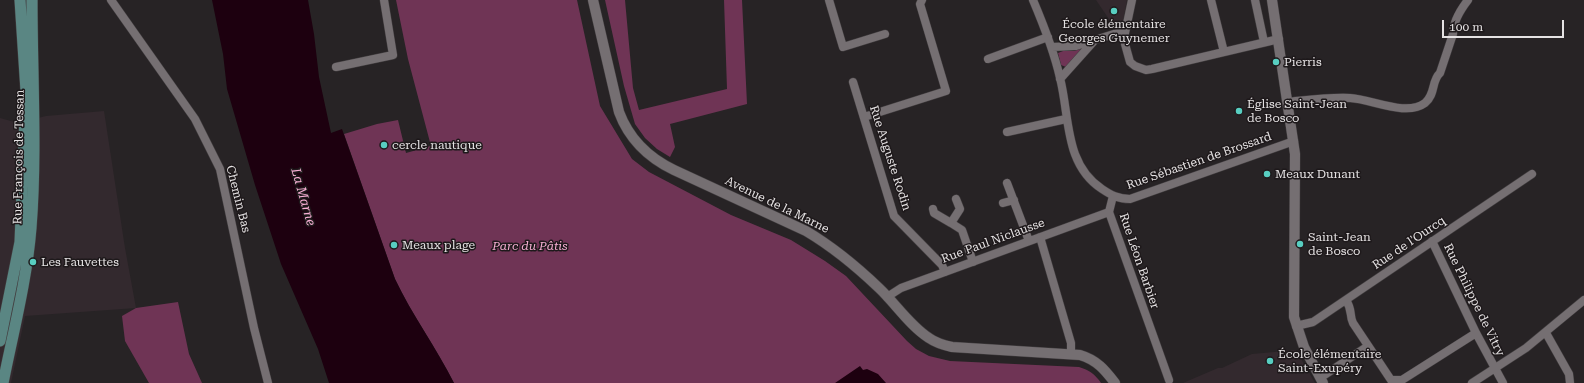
<!DOCTYPE html>
<meta charset="utf-8">
<style>
body{margin:0}
#map{position:relative;width:1584px;height:383px;overflow:hidden;background:#272325;font-family:"Roboto Serif",serif}
canvas{display:block}
.scale{position:absolute;left:1442px;top:20px;width:122px;height:18px;box-sizing:border-box;border:2px solid #e5e2e3;border-top:0;padding-left:5px;font-size:12px;line-height:14px;white-space:nowrap;color:#e5e2e3;-webkit-text-stroke:3px #1e191b;paint-order:stroke}
</style>
<div id="map">
<canvas width="1584" height="383"></canvas>
<div class="scale">100 m</div>
</div>
<script>
const ctx = document.querySelector('canvas').getContext('2d');
ctx.lineJoin = 'round';
function fill(path, color) { ctx.fillStyle = color; ctx.fill(path, 'evenodd'); }
function stroke(path, color, width, dash) { ctx.strokeStyle = color; ctx.lineWidth = width; ctx.lineCap = dash ? 'butt' : 'round'; ctx.setLineDash(dash || []); ctx.stroke(path); }
function write(font, color, halo, rows, align = 'center') {
  ctx.font = font + ' "Roboto Serif",serif'; ctx.lineWidth = 3; ctx.setLineDash([]); ctx.textBaseline = 'middle'; ctx.strokeStyle = halo; ctx.fillStyle = color; for (const [text, x, y, turn = 0] of rows) {
    ctx.save(); ctx.translate(x, y); ctx.rotate((+turn || 0) * Math.PI / 180); ctx.textAlign = isNaN(turn) ? turn : align; if (halo) ctx.strokeText(text, 0, 0); ctx.fillText(text, 0, 0); ctx.restore();
  }
}
fill(new Path2D(`
 M1096 0H1127L1123 22 1115 28Z
 M104 111 125 248 136 308 25 316 11 383H0V118L18 123 46 116Z
 M1296 350 1315 383H1183L1218 368H1222L1252 354Z`), '#33292e');
fill(new Path2D(`
 M396 0H577L600 106 632 159 649 172 731 215 791 240 825 261 846 276 907 341 916 349 929 356 950 361 1079 367C1089 370 1095 374 1101 383H454C436 347 412 315 395 279L344 134 377 124 398 120 406 153 431 146 408 59Z
 M605 0H625L633 88 639 110 727 89 724 0H742L747 104 670 124 675 147 670 157 657 149 645 138 635 124 624 86Z
 M1084 47 1066 67 1061 65 1058 53 1063 51H1074Z
 M178 302 189 354 202 383H149L125 341 122 316 136 308Z`), '#6f3455');
fill(new Path2D(`
 M212 0H308L314 34 319 77 331 133 342 129 395 279C412 315 436 347 454 383H329L318 349 281 264 255 185 227 89 223 54Z
 M860 366 863 370 867 369 878 374 886 383H835Z`), '#1d000f');
const minor = new Path2D(`
 M111 0 195 119 220 169 254 328 268 383
 M829 0 843 47 885 34
 M1033 0C1044 26 1054 51 1060 78 1070 117 1064 164 1102 189 1111 195 1118 199 1130 199L1294 141
 M1132 0 1125 33V44L1130 62 1135 66 1146 70 1152 69 1279 39
 M1211 0 1224 52
 M1255 0 1264 42
 M1052 47 1076 46 1117 33H1125
 M988 59 1048 37
 M336 67 393 55 384 0
 M1060 79 1094 41
 M853 82 894 216 942 265 945 272
 M1288 102C1308 100 1329 97 1350 98 1372 99 1406 117 1425 103 1436 94 1431 81 1440 73L1453 34C1453 22 1461 9 1468 0
 M864 117 946 91 920 4 922 0
 M1007 132 1066 119
 M1007 183 1029 241
 M1113 196 1109 212 1169 380
 M956 199 960 209 951 223 962 230 973 262
 M1003 203 1014 200
 M933 209 934 213 951 223
 M1040 237 1071 343V354
 M1432 241 1476 333 1503 383
 M887 297 901 288 1109 212
 M1346 300C1353 311 1349 315 1353 323L1391 380H1402L1476 333
 M1296 326 1313 322 1532 174
 M1546 333 1569 374 1570 383
 M1320 378 1368 346
 M1472 383 1526 348 1584 300`);
const tertiary = new Path2D(`
 M593 0 619 112C629 139 649 158 674 170L806 231C833 247 856 266 879 288 895 303 910 326 929 338 936 343 943 345 952 347L1080 355C1097 360 1105 370 1115 383
 M1272 0 1295 154 1294 317 1304 347 1323 383`);
const secondary = new Path2D(`
 M0 341 20 242 26 91 20 0
 M3 383C13 333 27 279 31 228 37 152 32 76 32 0`);
stroke(minor, '#433f41', 9);
stroke(tertiary, '#433f41', 11);
stroke(secondary, '#433f41', 12);
stroke(minor, '#756f72', 8);
stroke(tertiary, '#756f72', 10);
stroke(secondary, '#5a8683', 11);
for (const [x, y, r, color] of [
 [1114,11,4,"#58cec1"],
 [1276,62,4,"#58cec1"],
 [1239,111,4,"#58cec1"],
 [384,145,4,"#58cec1"],
 [1267,174,4,"#58cec1"],
 [1300,244,4,"#58cec1"],
 [394,245,4,"#58cec1"],
 [33,262,4,"#58cec1"],
 [1270,361,4,"#58cec1"]
]) { const dot = new Path2D(); dot.arc(x, y, r, 0, 2 * Math.PI); ctx.fillStyle = color; ctx.fill(dot); stroke(dot, '#1e191b', 1.5); }
write('12px', '#e5e2e3', '#1e191b', [
 ["École élémentaire",1114,24,"center"],
 ["Georges Guynemer",1114,38,"center"],
 ["Pierris",1284,62],
 ["Église Saint-Jean",1247,104],
 ["de Bosco",1247,118],
 ["cercle nautique",392,145],
 ["Meaux Dunant",1275,174],
 ["Saint-Jean",1308,237],
 ["de Bosco",1308,251],
 ["Meaux plage",402,245],
 ["Les Fauvettes",41,262],
 ["École élémentaire",1278,354],
 ["Saint-Exupéry",1278,368]
], 'left');
write('12px', '#e5e2e3', '#1e191b', [
 ["Rue François de Tessan",19,157,-89],
 ["Rue Auguste Rodin",890,158,72],
 ["Rue Sébastien de Brossard",1199,161,-19],
 ["Chemin Bas",238,199,76],
 ["Avenue de la Marne",777,205,26],
 ["Rue Paul Niclausse",993,241,-20],
 ["Rue de l'Ourcq",1409,243,-34],
 ["Rue Léon Barbier",1139,261,71],
 ["Rue Philippe de Vitry",1474,300,64]
]);
write('italic 12px', '#f5aed2', '#1e191b', [
 ["Parc du Pâtis",530,246]
]);
write('italic 13px', '#f8b0d5', '#1e191b', [
 ["La Marne",303,197,74]
]);
</script>
